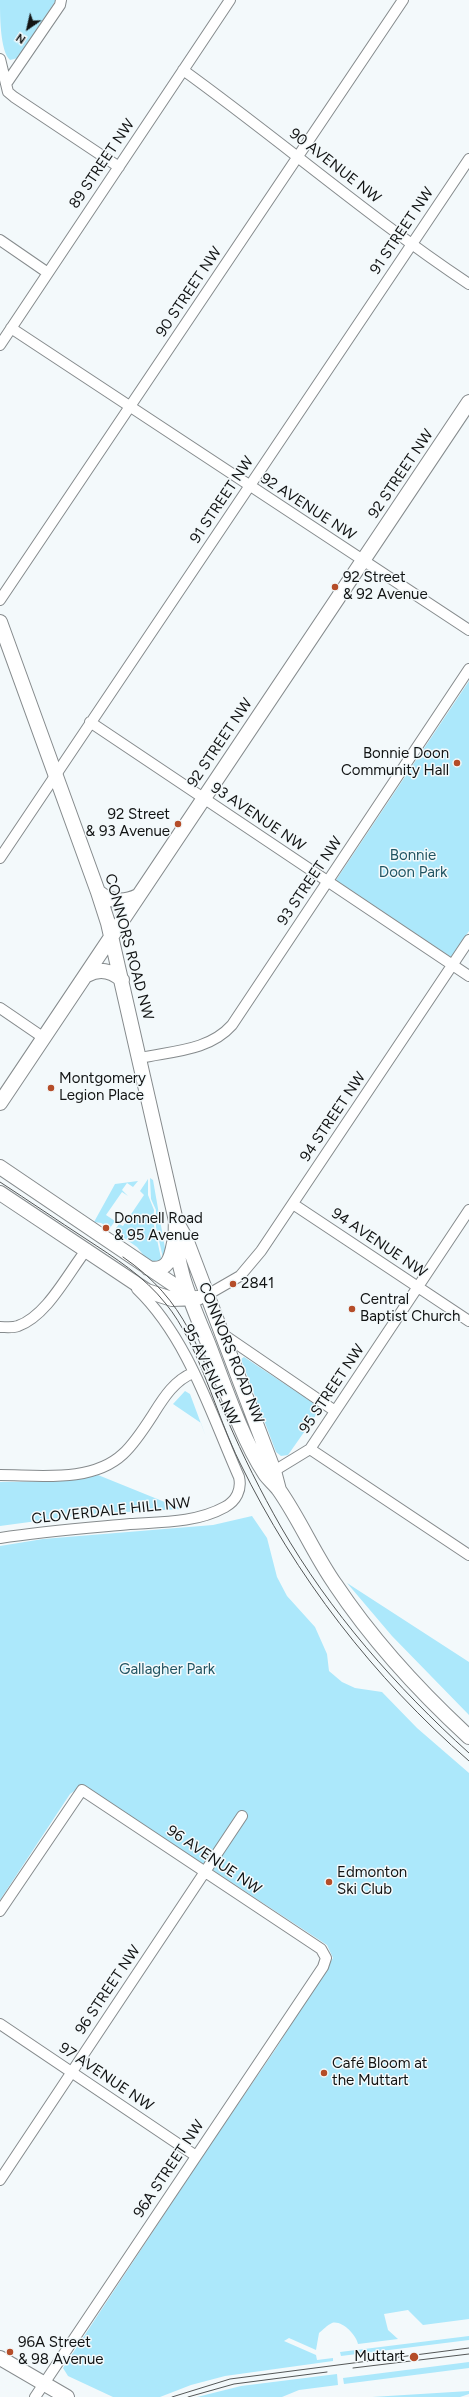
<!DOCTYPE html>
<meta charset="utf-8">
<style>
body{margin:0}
#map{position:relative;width:469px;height:2397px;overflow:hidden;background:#f3f9fb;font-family:Figtree,sans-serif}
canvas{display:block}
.north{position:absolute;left:8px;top:8px;width:40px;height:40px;-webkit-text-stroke:3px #f3f9fb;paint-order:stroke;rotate:214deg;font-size:11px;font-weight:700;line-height:16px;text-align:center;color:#121414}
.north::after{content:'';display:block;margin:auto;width:14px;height:18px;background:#121414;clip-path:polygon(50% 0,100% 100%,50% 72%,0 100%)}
</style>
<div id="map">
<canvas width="469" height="2397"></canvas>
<div class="north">N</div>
</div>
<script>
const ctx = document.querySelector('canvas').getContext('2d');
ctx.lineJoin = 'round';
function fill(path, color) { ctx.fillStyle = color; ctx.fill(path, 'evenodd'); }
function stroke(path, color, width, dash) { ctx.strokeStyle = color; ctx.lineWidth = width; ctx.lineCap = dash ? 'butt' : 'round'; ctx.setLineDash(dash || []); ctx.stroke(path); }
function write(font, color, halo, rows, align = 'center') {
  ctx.font = font + ' Figtree,sans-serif'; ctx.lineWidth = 3; ctx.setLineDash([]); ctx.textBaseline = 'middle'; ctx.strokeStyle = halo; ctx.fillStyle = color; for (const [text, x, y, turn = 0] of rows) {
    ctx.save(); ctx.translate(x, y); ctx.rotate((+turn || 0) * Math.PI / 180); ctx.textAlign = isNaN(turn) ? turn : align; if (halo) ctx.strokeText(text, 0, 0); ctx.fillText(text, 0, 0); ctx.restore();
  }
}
fill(new Path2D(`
 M0 0H56L18 58 10 60C0 51 0 15 0 0Z
 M469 681V931L451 957 336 880Z
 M150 1178 153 1180 166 1254 163 1258 156 1227V1210L151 1199Z
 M148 1179V1195L154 1210 153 1221 161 1258 160 1261 155 1263 145 1257 137 1247 114 1231 119 1224 123 1226 144 1195 140 1191Z
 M138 1181 133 1187 127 1183 122 1190 128 1196 122 1192 106 1215 115 1221 110 1228 101 1223 94 1222 115 1184Z
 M244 1357 321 1408 288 1455 281 1456 276 1452 241 1359Z
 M185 1391 190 1394 206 1437 201 1423 173 1404Z
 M98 1475 182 1509 89 1514 0 1526V1482L66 1481Z
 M252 1516 267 1538 277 1577 287 1596 315 1627 327 1654 329 1671 342 1682 355 1688 382 1692 417 1728 469 1773V2319L423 2325 408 2310 384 2314 388 2330 398 2339 358 2344C356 2335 342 2320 332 2323 327 2325 323 2330 319 2333L316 2350 289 2338 284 2341 316 2355 317 2360 333 2358V2361L225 2376 191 2385 160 2397H113L68 2376 63 2368 206 2151 275 2050 333 1958 327 1945 83 1785 70 1794 0 1900V1546L43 1539 213 1525Z
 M347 1583 469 1662V1715L392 1636Z
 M469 2336V2340L341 2356 340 2352Z
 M469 2362V2368L344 2384 343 2378Z
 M337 2374 338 2385 299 2390 282 2397H197L241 2386Z
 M469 2391V2394L460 2397H372Z`), '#ace8fb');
const street = new Path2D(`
 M0 59 8 92 14 97 119 167
 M183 70C280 140 370 218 469 284
 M6 84 60 5 61 0
 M0 240 48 273
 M11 328 469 630
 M0 345 230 0
 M0 600 403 0
 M90 722 469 976
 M0 858 469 159
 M0 1008 44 1038
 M140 1058C172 1051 209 1051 232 1025L469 669
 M293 1204 469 1321
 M207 1295 240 1276 261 1251 469 940
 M0 1327C6 1327 13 1328 18 1326 47 1316 68 1273 87 1249
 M221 1333 335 1411
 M310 1449 469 1555
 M274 1471 310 1449 469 1210
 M0 1475C39 1475 92 1483 123 1454 135 1443 145 1427 154 1413 164 1397 175 1380 193 1373
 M0 1538C43 1531 86 1528 130 1524 161 1522 196 1523 225 1507 236 1501 242 1490 239 1477 211 1414 188 1338 137 1289
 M0 1911 82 1790 321 1949 326 1958 323 1967 35 2397
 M0 2024 196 2156
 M0 2180 242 1816`);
const secondary = new Path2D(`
 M0 622 98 892 108 923 176 1221 186 1239 274 1471 279 1490
 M98 892C110 902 124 903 138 896
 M87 975C99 968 111 970 122 980
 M0 1103 469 402
 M0 1167 180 1289 190 1299
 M0 1193 147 1291 172 1299 198 1298
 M176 1221C173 1264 192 1304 208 1343 224 1384 241 1437 265 1474 269 1480 275 1484 279 1490 300 1520 314 1554 335 1584 373 1641 419 1691 469 1737
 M148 1268C168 1272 171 1259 174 1243
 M0 2358 67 2397`);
stroke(street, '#868b8d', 12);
stroke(secondary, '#868b8d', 16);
stroke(street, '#fff', 10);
stroke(secondary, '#fff', 14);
stroke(new Path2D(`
 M0 1182C29 1201 57 1220 86 1239 115 1258 144 1276 166 1304 199 1344 216 1415 240 1463 296 1577 373 1677 469 1761
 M123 1257C187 1301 199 1351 227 1419 243 1456 261 1492 281 1527 330 1612 396 1687 469 1753
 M353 2368 469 2354
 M172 2397 230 2379 469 2348
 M188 2397 234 2384 327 2372`), '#545757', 1);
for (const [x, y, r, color] of [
 [335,587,4,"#b54d29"],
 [457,763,4,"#b54d29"],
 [178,824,4,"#b54d29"],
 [51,1088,4,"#b54d29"],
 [106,1228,4,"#b54d29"],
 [233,1284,4,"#b54d29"],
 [352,1309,4,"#b54d29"],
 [329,1882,4,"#b54d29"],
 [324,2073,4,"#b54d29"],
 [10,2352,4,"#b54d29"],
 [414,2357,5,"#b54d29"]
]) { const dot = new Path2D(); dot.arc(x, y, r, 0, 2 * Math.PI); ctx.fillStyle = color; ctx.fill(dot); stroke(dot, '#f3f9fb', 1.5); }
write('15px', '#121414', '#f3f9fb', [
 ["89 STREET NW",102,164,-56],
 ["90 AVENUE NW",335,166,38],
 ["91 STREET NW",402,231,-56],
 ["90 STREET NW",189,292,-56],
 ["92 STREET NW",401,474,-56],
 ["91 STREET NW",222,500,-56],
 ["92 AVENUE NW",308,507,33],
 ["92 STREET NW",220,743,-56],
 ["93 AVENUE NW",258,817,34],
 ["93 STREET NW",310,881,-56],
 ["CONNORS ROAD NW",129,947,75],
 ["94 STREET NW",333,1117,-56],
 ["94 AVENUE NW",379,1243,34],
 ["CONNORS ROAD NW",231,1353,68],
 ["95 AVENUE NW",211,1375,64],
 ["95 STREET NW",332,1389,-56],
 ["CLOVERDALE HILL NW",111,1511,-6],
 ["96 AVENUE NW",214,1860,34],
 ["96 STREET NW",108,1990,-56],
 ["97 AVENUE NW",106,2077,34],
 ["96A STREET NW",169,2169,-56]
]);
write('15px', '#121414', '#f3f9fb', [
 ["92 Street",343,578],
 ["& 92 Avenue",343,595],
 ["Bonnie Doon",449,754,"right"],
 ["Community Hall",449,771,"right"],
 ["92 Street",170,815,"right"],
 ["& 93 Avenue",170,832,"right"],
 ["Montgomery",59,1079],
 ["Legion Place",59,1096],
 ["Donnell Road",114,1219],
 ["& 95 Avenue",114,1236],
 ["2841",241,1284],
 ["Central",360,1300],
 ["Baptist Church",360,1317],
 ["Edmonton",337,1873],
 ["Ski Club",337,1890],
 ["Café Bloom at",332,2064],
 ["the Muttart",332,2081],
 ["96A Street",18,2343],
 ["& 98 Avenue",18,2360],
 ["Muttart",405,2357,"right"]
], 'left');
write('15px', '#225563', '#f3f9fb', [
 ["Bonnie",413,856],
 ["Doon Park",413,873],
 ["Gallagher Park",167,1670]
]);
</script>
